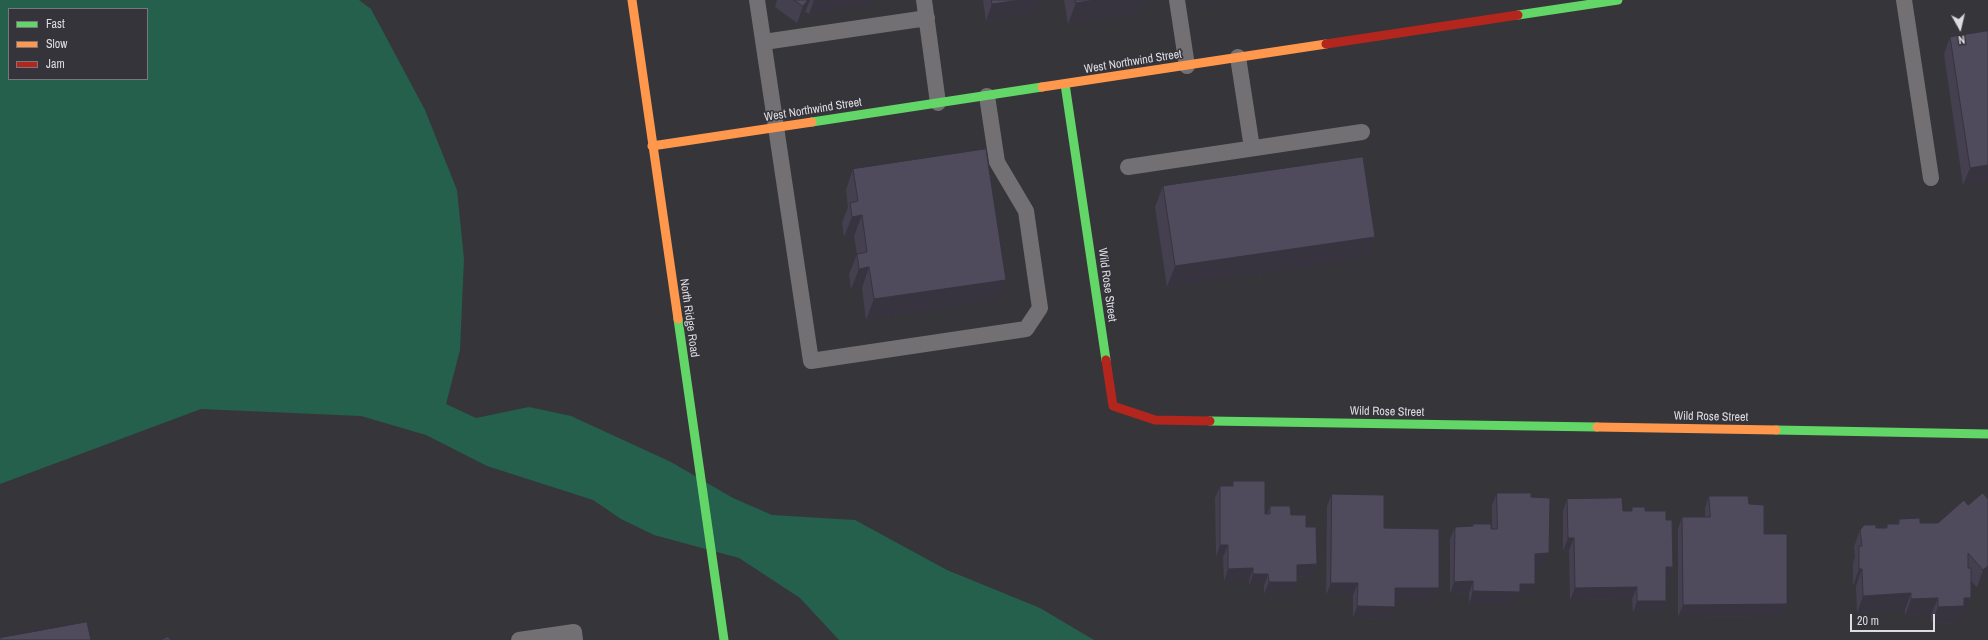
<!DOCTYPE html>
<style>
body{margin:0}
#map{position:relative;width:1988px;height:640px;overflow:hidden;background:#36353a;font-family:"Archivo Narrow",sans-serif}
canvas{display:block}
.legend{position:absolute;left:8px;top:8px;width:140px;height:72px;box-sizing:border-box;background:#35343b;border:1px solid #78777d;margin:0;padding:5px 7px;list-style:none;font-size:12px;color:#dddce1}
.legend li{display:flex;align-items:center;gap:8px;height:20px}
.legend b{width:20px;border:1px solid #78777d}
.north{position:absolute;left:1940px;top:8px;width:40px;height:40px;-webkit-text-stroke:3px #35343b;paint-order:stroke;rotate:172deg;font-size:11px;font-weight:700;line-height:16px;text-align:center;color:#dddce1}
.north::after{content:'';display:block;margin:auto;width:14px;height:18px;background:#dddce1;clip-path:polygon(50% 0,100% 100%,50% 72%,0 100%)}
.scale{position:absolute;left:1850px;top:614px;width:85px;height:18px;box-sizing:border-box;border:2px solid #dddce1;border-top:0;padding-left:5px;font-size:12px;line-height:14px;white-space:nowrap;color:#dddce1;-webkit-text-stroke:3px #35343b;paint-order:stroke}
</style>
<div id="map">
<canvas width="1988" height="640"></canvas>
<ul class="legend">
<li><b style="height:5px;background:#63d668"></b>Fast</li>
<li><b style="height:5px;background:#ff974d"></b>Slow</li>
<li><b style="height:5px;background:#b3261e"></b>Jam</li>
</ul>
<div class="north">N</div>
<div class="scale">20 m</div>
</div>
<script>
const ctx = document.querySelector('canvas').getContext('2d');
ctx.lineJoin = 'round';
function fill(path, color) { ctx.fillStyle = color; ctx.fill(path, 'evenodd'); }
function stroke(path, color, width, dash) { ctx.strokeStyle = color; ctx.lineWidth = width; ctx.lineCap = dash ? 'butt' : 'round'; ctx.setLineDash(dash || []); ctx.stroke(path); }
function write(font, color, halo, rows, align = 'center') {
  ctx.font = font + ' "Archivo Narrow",sans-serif'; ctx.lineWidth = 3; ctx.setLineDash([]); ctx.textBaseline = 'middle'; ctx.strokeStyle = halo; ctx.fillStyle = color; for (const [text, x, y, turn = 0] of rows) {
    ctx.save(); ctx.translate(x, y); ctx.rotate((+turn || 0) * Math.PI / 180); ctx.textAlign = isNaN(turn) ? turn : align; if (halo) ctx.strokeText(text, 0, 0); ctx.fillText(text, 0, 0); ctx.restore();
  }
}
fill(new Path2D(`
 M0 0H359L371 9 425 110 457 190 464 259 460 350 446 404 476 418 529 407 571 416 671 462 733 498 772 515 855 520 947 570 1040 608 1094 640H839L800 598 739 558 654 535 621 519 593 500 487 466 426 435 361 416 201 409 0 484ZM9 9H147V79H9Z`), '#24604c');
stroke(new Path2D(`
 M757 0 811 361 1026 329 1040 308 1026 211 997 162 987 96
 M924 0 938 103
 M1177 0 1187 66
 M1904 0 1931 178
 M764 42 927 18
 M1238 57 1252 148
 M1128 167 1362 132
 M519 640 574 632 575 640`), '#727073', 16);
stroke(new Path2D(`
 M1518 15 1618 0
 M1065 84 1106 360
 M812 122 1042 87
 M678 319 724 640
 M1210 421 1597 427
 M1776 430 1988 434`), '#63d668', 9);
stroke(new Path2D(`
 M632 0 678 319
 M1042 87 1326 44
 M652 146 812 122
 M1597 427 1776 430`), '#ff974d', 9);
stroke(new Path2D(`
 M1326 44 1518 15
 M1106 360 1113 406 1155 420 1210 421`), '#b3261e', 9);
fill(new Path2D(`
 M777 0H870L868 5 809 14 805 12 797 23 775 7Z
 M983 0H1039L1034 14 986 21Z
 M1064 0H1144L1139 13 1068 24Z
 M1988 31V181L1963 185 1944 54 1950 37Z
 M853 169 1006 280 998 300 866 320 862 288 851 289 849 274 857 254 854 236 844 237 842 223 848 207 846 190Z
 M1163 186 1375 237 1367 258 1167 287 1155 207Z
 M1233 481 1265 514H1267L1270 506 1291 515 1306 527 1317 564 1312 576 1297 577V582L1293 594H1264V586H1249V581H1224L1223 557H1216L1215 498 1220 486H1232Z
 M1497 493 1531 497 1545 566H1535L1531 596H1518L1515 604H1469V593L1450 594V539L1455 527 1472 526 1473 524 1492 529V505Z
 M1332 494 1384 528 1434 600H1395V607L1391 619 1353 618V595H1326L1327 506Z
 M1709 496 1749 504 1764 534 1787 604 1782 616 1678 617V529L1682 517H1705V508Z
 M1567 499 1623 511H1631L1632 507 1666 520 1673 567 1668 579H1666L1662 613H1633L1632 599 1570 600 1569 550 1563 551V511Z
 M1964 500 1988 577 1977 587 1971 581V598L1965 615H1961L1958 623 1931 624V615L1905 616V610L1857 613 1856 586H1853V563L1855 557 1854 547 1860 530 1886 528 1887 524H1898L1899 519 1920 523H1938Z`), '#44404f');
fill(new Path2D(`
 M808 0H810L805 12 797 23 803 6Z
 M814 0H870L868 5 809 14Z
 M1021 0H1039L1034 14 986 21 992 4Z
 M1096 0H1144L1139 13 1068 24 1076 3Z
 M1208 0H1229L1206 4Z
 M1988 165V181L1963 185 1970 168Z
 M862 215 854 236 844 237 852 217Z
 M1375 237 1367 258 1167 287 1175 266Z
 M869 267 862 288 851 289 859 269Z
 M1006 280 998 300 866 320 874 299Z
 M1568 538H1574L1569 550 1563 551Z
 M1220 545H1228L1223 557H1216Z
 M1549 553 1545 566H1531L1535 554Z
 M1317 564 1312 576 1293 577 1297 565Z
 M1988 566V577L1977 587 1983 570Z
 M1666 567H1673L1668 579H1661Z
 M1253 568 1249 581H1224L1228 569Z
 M1859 569H1862L1856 586H1853Z
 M1253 574H1268L1264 586H1249Z
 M1473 581 1469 593 1450 594 1454 582Z
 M1269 582H1297L1293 594H1264Z
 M1331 583H1358L1353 595H1326Z
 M1520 584H1535L1531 596H1518L1515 604H1469L1473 591Z
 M1637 587 1632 599 1570 600 1575 588Z
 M1395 588H1439L1434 600H1391Z
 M1911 593 1905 610 1857 613 1863 596Z
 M1938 598 1931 615 1905 616 1911 599Z
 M1964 598H1971L1965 615H1961L1958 623 1931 624 1938 607Z
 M1637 601H1666L1662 613H1633Z
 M1787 604 1782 616 1678 617 1683 605Z
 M1357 606 1395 607 1391 619 1353 618Z`), '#373440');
const building = new Path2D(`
 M794 0H808L803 6Z
 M992 0H1021L992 4Z
 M1075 0H1096L1076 3Z
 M1988 31V165L1970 168 1950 37Z
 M986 149 1006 280 874 299 869 267 859 269 857 254 867 252 862 215 852 217 850 203 858 201 853 169Z
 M1363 157 1375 237 1175 266 1163 186Z
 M1233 481H1265V514H1270V506H1290L1291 515H1306V527H1316L1317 564 1297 565V582H1269L1268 574H1253V568L1228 569V545H1220V486H1233Z
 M1497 493H1531V497L1550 498 1549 553 1535 554V584H1520V592L1473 591V581L1454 582 1455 527 1473 526V524H1491V529H1497Z
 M1983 493 1988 499V566L1983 570 1968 553V568H1971V598H1964V606L1938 607V598L1911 599V593L1863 596 1862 569H1859V546H1862L1860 530 1864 525H1876V528H1887V524H1899V519L1920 518V523H1938L1964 500 1968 505Z
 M1332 494 1384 495V528L1439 529V588H1395V607L1357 606 1358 583H1331Z
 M1709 496H1748L1749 504 1764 505V534H1787V604L1683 605 1682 517H1710Z
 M1622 498 1623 511H1632V507H1645V511H1666V520H1672L1673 567H1666V601H1637V587L1575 588 1574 538H1568L1567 499Z
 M87 622 91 640H0V638Z
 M168 637 172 640H159Z`);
fill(building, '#4f4a5c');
stroke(building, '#373440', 1);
write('12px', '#dddce1', '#35343b', [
 ["West Northwind Street",1133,62,-9],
 ["West Northwind Street",813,110,-9],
 ["Wild Rose Street",1107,285,82],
 ["North Ridge Road",689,318,82],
 ["Wild Rose Street",1387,412,1],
 ["Wild Rose Street",1711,417,1]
]);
</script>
